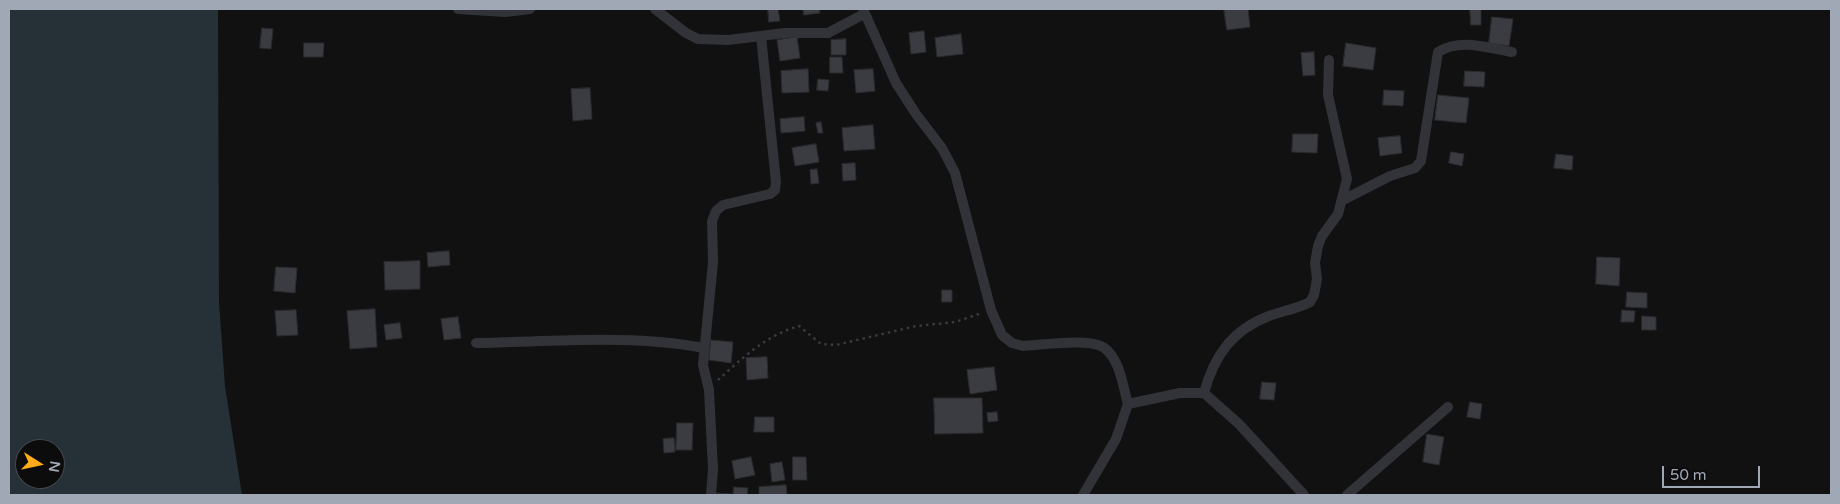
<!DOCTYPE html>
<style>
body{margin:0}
#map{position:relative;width:1840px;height:504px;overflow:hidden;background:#111112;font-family:"Varela Round",sans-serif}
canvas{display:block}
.frame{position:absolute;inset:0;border:10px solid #a0a7b5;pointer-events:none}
.north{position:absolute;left:15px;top:439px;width:50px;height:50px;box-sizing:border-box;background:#0c0c0d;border:1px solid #474a50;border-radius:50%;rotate:100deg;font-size:14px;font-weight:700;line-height:20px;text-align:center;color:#a0a7b5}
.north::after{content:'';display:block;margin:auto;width:18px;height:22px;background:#ffab1c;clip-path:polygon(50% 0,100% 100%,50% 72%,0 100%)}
.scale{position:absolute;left:1662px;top:466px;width:98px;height:22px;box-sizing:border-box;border:2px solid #a0a7b5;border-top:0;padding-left:6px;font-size:15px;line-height:18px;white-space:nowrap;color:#a0a7b5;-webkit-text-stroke:4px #0c0c0d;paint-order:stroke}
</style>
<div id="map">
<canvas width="1840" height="504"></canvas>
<div class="frame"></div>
<div class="north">N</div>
<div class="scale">50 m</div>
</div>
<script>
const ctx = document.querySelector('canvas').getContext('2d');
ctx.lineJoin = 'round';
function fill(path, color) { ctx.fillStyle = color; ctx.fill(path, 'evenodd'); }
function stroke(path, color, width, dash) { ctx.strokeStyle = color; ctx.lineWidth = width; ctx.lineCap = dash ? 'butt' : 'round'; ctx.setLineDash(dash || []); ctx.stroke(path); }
fill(new Path2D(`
 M9 9H218L219 302 225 386 242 495H9ZM25 449H55V479H25Z`), '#263037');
const building = new Path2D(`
 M768 9H778L780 21 769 22Z
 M803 9H819L820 13 804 15Z
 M1224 9H1248L1250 27 1227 30Z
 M1470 9H1481V25H1471Z
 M1492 17 1513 19 1509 46 1489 43Z
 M262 28 273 29 271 49 260 48Z
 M924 31 926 52 911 54 909 33Z
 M961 34 963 54 937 57 935 38Z
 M797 37 800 58 780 61 777 40Z
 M846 39V55H831V40Z
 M304 43H324L323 57H304Z
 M1346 43 1376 48 1373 70 1343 66Z
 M1314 52 1315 75 1303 76 1301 53Z
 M830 57H842L843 73H830Z
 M808 69 809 92 782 93 781 71Z
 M873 69 875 91 856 93 854 70Z
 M1465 71 1485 72 1484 87 1464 86Z
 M818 79 829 80 828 91 817 90Z
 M590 88 592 119 573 121 571 89Z
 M1384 90 1404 91 1403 106 1383 105Z
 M1438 95 1469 98 1466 123 1435 120Z
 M804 117 805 131 781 133 780 119Z
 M821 122 823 133H818L816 123Z
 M873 125 875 149 844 151 842 128Z
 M1293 134H1318L1317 153 1292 152Z
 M1400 136 1402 153 1380 156 1378 138Z
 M816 144 819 162 795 166 792 148Z
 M1451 152 1464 154 1462 166 1449 163Z
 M1556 154 1573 156 1572 170 1554 168Z
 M855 163 856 180 843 181 842 164Z
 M817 169 819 183 811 184 810 170Z
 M449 251 450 265 428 267 427 253Z
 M1597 257 1620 258 1619 286 1596 284Z
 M420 261V289L385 290 384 262Z
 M276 267 297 268 295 293 274 291Z
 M942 290H952V302H942Z
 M1627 292 1647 293V308L1626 307Z
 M375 309 377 347 350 349 347 311Z
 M296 310 298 335 277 336 275 311Z
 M1622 310 1635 311 1634 322H1621Z
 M1642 316 1656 317V330H1642Z
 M458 317 461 338 444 340 441 319Z
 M400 323 402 338 386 340 384 325Z
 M711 340 733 342 731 363 709 360Z
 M767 357 768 378 747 380 746 358Z
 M994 367 997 390 970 394 967 370Z
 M1262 382 1276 383 1274 400 1260 399Z
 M934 398H982L983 433 935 434Z
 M1470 402 1482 404 1480 419 1467 417Z
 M997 412 998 421 988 422 987 413Z
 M755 417H774V432H754Z
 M677 423H693L692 450H676Z
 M1427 434 1444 437 1439 465 1423 462Z
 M674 438 675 452 664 453 663 439Z
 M751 457 755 475 735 479 732 461Z
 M793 457H806L807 480H793Z
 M782 462 785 480 772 482 770 464Z
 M786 485 787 495H759V487Z
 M734 487 748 488 747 495H733Z
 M716 493 731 494V495H717Z`);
fill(building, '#3a3c41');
stroke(building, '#2a2b2f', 1);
stroke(new Path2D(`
 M718 380C741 359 768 334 799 326L821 344 836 345 916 326 955 322 982 313`), '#373a3f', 2.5, [2.5, 4]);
stroke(new Path2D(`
 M458 9 505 12 530 9
 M655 9 686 33 698 39 728 40 785 33H828L864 14
 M863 9 896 83 916 114 942 148 955 173 991 310 1002 335 1012 343 1023 346C1041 345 1088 338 1103 347 1120 358 1123 387 1128 404L1180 393H1204L1239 424 1304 495
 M1343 200 1390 176 1415 168 1421 161 1438 52C1461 38 1487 48 1512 52
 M476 343C549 342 633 334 704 348
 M1204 393C1214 356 1232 330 1269 316 1282 311 1297 309 1310 302L1314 295 1317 279 1315 263 1318 246 1322 236 1338 214 1347 179 1328 95 1329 60
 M711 495 713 469 709 390 703 365 713 262 712 221 716 211 723 205 770 194 775 190 776 182 761 36
 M1083 495 1116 439 1128 404
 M1347 495 1448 407`), '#313338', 10);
</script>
